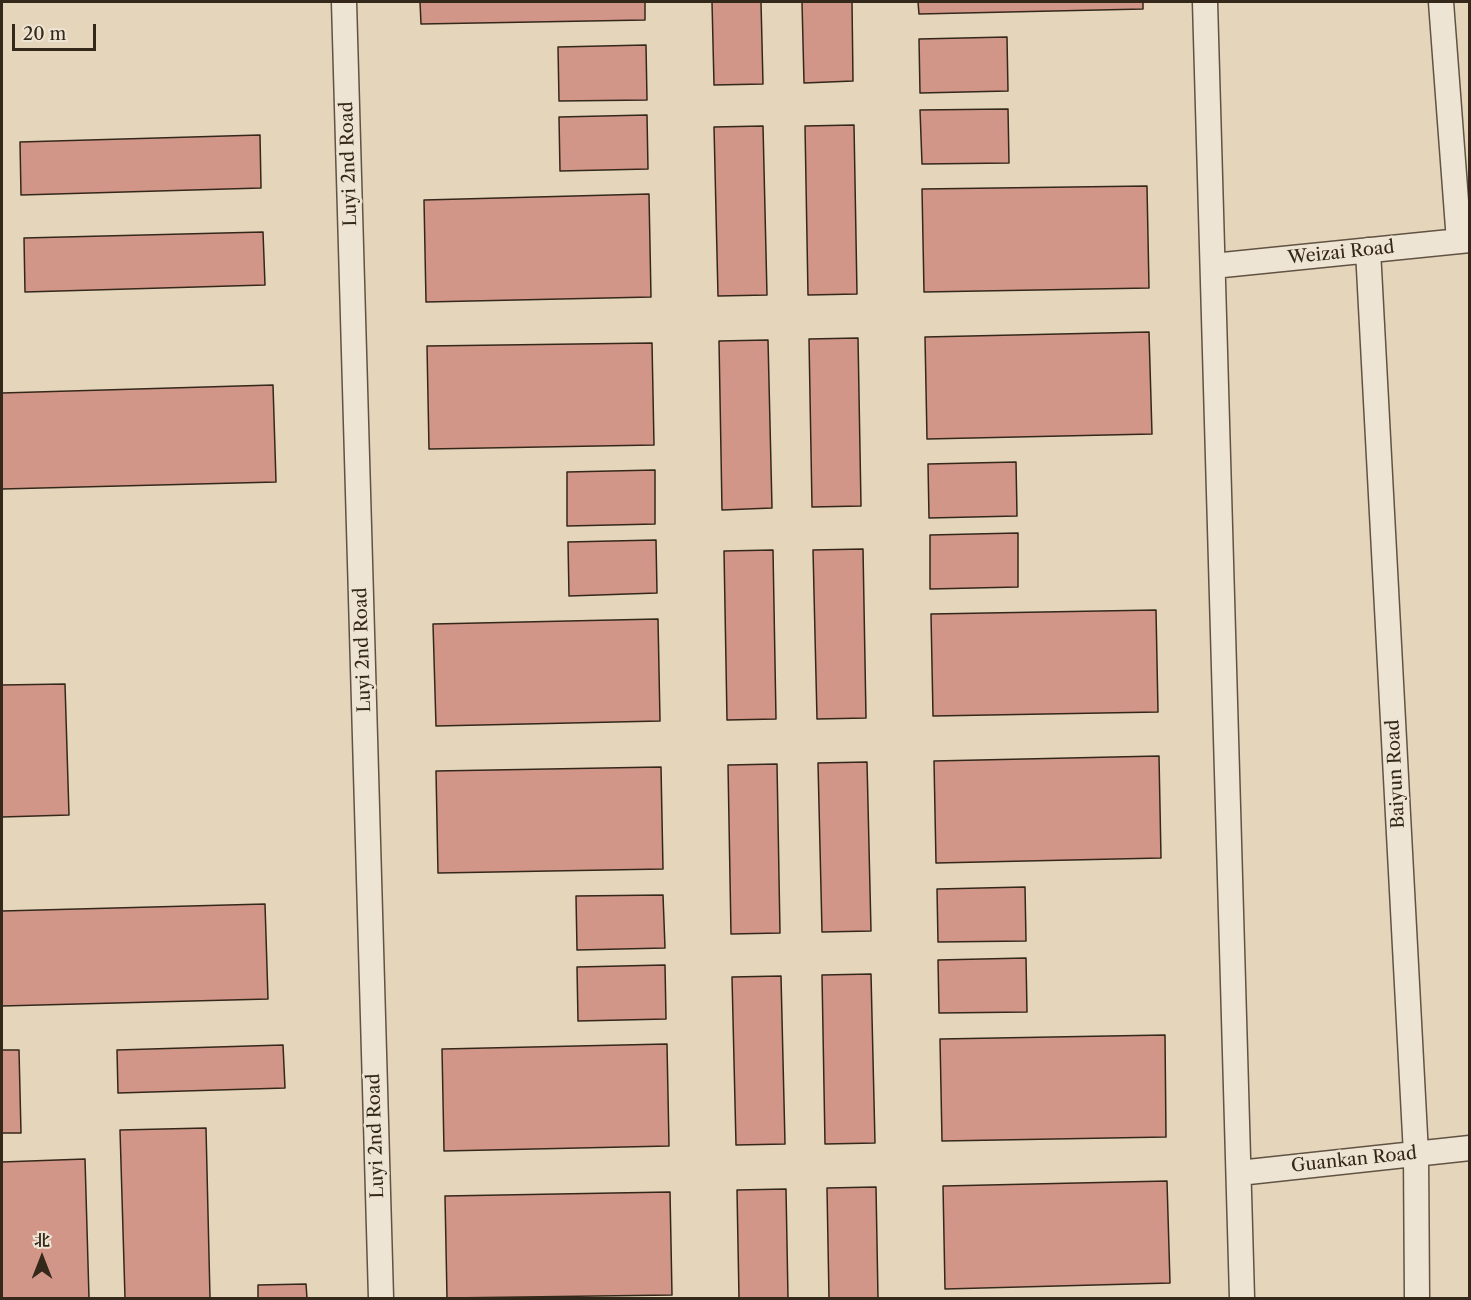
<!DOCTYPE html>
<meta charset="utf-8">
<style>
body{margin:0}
#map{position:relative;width:1471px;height:1300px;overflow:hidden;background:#e5d5bb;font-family:"Libre Caslon Text","Noto Serif SC",serif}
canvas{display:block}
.frame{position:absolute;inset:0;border:3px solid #34281b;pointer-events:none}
.north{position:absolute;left:12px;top:1228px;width:60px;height:60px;-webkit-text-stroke:4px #eee4d3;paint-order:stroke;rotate:0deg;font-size:16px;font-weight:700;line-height:24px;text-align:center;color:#34281b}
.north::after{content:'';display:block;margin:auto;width:21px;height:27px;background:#34281b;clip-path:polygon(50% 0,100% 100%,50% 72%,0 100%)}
.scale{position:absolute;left:12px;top:24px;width:84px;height:27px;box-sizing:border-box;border:3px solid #34281b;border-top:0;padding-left:8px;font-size:18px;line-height:21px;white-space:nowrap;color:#34281b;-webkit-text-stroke:4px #eee4d3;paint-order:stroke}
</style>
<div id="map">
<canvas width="1471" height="1300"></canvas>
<div class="frame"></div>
<div class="north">北</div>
<div class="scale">20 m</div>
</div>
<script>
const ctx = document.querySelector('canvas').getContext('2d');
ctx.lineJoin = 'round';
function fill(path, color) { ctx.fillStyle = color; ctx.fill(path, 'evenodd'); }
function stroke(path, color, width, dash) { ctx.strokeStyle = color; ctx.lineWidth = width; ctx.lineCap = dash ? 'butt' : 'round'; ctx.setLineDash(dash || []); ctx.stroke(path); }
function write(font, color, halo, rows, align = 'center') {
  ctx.font = font + ' "Libre Caslon Text",serif'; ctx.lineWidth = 5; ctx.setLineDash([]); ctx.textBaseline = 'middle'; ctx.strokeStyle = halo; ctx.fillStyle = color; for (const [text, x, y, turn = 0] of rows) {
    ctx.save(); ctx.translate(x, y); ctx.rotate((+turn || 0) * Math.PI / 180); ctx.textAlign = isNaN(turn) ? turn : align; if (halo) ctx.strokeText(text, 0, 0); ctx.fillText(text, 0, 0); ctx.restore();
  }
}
const building = new Path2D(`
 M420 2H645V20L421 24Z
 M712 2H761L763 84 714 85Z
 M802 2H852L853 81 804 83Z
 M918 2H1143V9L919 14Z
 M1007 37 1008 91 920 93 919 39Z
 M646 45 647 100 559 101 558 47Z
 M1008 109 1009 163 922 164 920 110Z
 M647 115 648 169 560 171 559 117Z
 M854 125 857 294 808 295 805 126Z
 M763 126 767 295 718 296 714 127Z
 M260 135 261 188 21 195 20 142Z
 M1147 186 1149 288 924 292 922 189Z
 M649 194 651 297 426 302 424 200Z
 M263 232 265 285 25 292 24 238Z
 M1149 332 1152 434 927 439 925 337Z
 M858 338 861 506 812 507 809 339Z
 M768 340 772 508 722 510 719 341Z
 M652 343 654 445 429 449 427 346Z
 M273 385 276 482 2 489V393Z
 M1016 462 1017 516 929 518 928 464Z
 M655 470V524L567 526V472Z
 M1018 533V587L930 589V535Z
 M656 540 657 593 569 596 568 542Z
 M863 549 866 718 817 719 813 550Z
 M773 550 776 719 727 720 724 551Z
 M1156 610 1158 712 933 716 931 614Z
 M658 619 660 721 436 726 433 624Z
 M65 684 69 815 2 817V685Z
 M1159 756 1161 858 936 863 934 761Z
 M867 762 871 931 822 932 818 763Z
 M777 764 780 933 731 934 728 765Z
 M661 767 663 869 438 873 436 771Z
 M1025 887 1026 941 938 942 937 889Z
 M663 895 665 948 577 950 576 896Z
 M265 904 268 999 2 1006V911Z
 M1026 958 1027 1012 939 1013 938 960Z
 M665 965 666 1019 578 1021 577 967Z
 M871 974 875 1143 825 1144 822 975Z
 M781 976 785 1144 736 1145 732 977Z
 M1165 1035 1166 1137 942 1141 940 1039Z
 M667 1044 669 1146 444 1151 442 1049Z
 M283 1045 285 1088 118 1093 117 1050Z
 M2 1050H19L21 1133H2Z
 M206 1128 210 1298H125L120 1130Z
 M85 1159 89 1298H2V1162Z
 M1167 1181 1170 1283 945 1289 943 1186Z
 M876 1187 878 1298H829L827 1188Z
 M786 1189 788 1298H739L737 1190Z
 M670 1192 672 1295 447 1298 445 1196Z
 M306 1284 307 1298H258V1285Z`);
fill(building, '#d19687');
stroke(building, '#34281b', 1.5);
const minor = new Path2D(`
 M344 2 381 1298
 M1205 2 1242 1298
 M1441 2 1459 241
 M1368 250 1416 1154 1417 1298
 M1213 266 1470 240
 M1239 1173 1470 1148`);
stroke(minor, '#605343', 27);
stroke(minor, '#eee4d3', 24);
write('18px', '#34281b', '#eee4d3', [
 ["Luyi 2nd Road",349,164,-92],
 ["Weizai Road",1341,253,-6],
 ["Luyi 2nd Road",363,650,-92],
 ["Baiyun Road",1396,774,-93],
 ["Luyi 2nd Road",376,1136,-92],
 ["Guankan Road",1354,1160,-6]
]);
</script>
